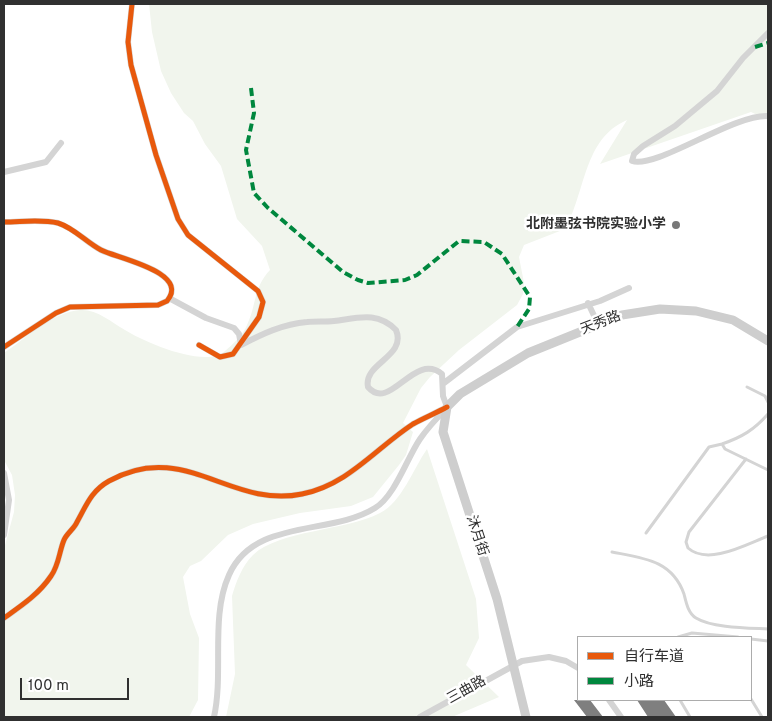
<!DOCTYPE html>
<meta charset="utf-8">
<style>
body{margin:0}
#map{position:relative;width:772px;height:721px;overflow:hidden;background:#fff;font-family:Overpass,"Noto Sans SC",sans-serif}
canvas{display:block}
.frame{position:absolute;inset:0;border:5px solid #303030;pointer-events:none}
.legend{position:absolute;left:577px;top:636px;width:175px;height:65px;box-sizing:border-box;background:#fff;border:1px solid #acacac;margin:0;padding:6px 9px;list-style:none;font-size:15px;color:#303030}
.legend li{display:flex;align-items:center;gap:10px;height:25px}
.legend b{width:25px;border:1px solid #acacac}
.scale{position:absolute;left:20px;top:678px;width:109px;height:22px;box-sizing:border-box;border:2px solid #303030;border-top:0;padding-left:6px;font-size:15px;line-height:18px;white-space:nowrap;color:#303030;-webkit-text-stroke:4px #fff;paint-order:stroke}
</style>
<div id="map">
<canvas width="772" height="721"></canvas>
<div class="frame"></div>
<ul class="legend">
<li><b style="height:6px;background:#e8590c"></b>自行车道</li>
<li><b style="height:6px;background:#00873e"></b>小路</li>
</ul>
<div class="scale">100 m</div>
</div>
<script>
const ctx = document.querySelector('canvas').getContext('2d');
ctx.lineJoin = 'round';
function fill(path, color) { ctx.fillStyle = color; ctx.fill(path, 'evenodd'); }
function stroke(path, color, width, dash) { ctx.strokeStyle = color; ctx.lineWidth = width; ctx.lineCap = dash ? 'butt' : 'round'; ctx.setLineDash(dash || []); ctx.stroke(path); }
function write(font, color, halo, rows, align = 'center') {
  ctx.font = font + ' Overpass,"Noto Sans SC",sans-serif'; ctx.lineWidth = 5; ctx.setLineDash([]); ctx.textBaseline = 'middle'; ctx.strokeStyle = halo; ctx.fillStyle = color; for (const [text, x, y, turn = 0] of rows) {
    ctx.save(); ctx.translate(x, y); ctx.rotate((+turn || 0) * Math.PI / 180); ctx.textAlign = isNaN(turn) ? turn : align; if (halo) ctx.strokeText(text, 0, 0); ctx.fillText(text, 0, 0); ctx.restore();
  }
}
fill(new Path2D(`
 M149 4H768V120L751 112 600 164 627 120C583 139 586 192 565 229L524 245 519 257 524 283 523 294 517 305 459 350 430 377 421 388 403 423 413 432 406 455 399 465 373 497 351 506 300 513 253 524 228 535 201 561 190 566 183 577 190 614 199 638 198 700 189 717H4V549L14 512 15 495 12 475 4 460V353C26 338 53 312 80 310 97 309 111 322 125 330 144 342 206 369 225 351 233 344 243 335 247 325 257 304 253 288 270 270L262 246 237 219 221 166 205 144 193 121 184 113 171 93 161 71 152 32Z
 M427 449 476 599 479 638 466 665 499 697 452 717H226L235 674 232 596C236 582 242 566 253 555 279 530 345 531 380 513 402 502 413 469 427 449Z`), '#f1f5ed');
fill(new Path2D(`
 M574 700H590L603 717H587Z
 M637 700H664L676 717H648Z`), '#7f7f7f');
stroke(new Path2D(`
 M747 387 765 396 768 402
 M768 414C754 430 742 437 722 444L725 449 768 470
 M746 459 689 532 686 542 688 548C708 566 747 544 768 536
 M646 533 709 447 722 444
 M612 552C643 558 672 560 684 594 686 602 688 613 696 618 712 628 749 628 768 629
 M678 637 692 633 738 637
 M751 639 768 641
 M751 699 762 717
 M680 700 690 717`), '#d4d4d4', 3);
stroke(new Path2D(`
 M132 4 128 42 131 65 156 155 178 219 188 235 258 291 263 302 259 317 233 354 220 357 199 345
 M768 33 743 58 717 91 675 126 643 146 634 154 632 161C657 169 733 114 768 116
 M4 172 46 162 61 143
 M4 222C21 222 41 219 58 223 74 228 86 242 101 250 116 258 191 272 167 301L158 305 70 307 56 313 4 347
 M169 298 206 318 234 328 239 334 241 345C262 334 283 324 307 322 316 321 325 322 334 321 358 318 377 311 396 330 407 357 363 363 368 387 390 413 414 351 442 374L443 396 447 407
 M588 303 598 324
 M444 383 517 327 600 301 629 288
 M4 473 9 500 4 535
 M4 618C21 606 39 594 51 576 59 565 59 552 64 540 67 533 74 529 77 522 86 506 91 491 109 481 184 439 230 509 302 494 348 485 376 448 413 424 424 418 436 413 447 407
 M609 700 621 717
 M214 717C224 672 210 617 229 575 254 518 330 536 375 508 395 496 407 458 420 439 427 429 436 419 445 410
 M420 717 522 661 549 657 566 661 578 668`), '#d4d4d4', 6);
stroke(new Path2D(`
 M526 717 497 599 443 432 447 407 460 394 528 353 622 315 660 309 696 311 733 320 768 341`), '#cecece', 9);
stroke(new Path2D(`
 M755 47 768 43
 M251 88 254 113 246 150 254 193 268 208 343 272 358 280 368 283 405 280 417 275 459 241 484 242 502 254 530 297 529 309 517 327`), '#00873e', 4, [8, 4]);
stroke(new Path2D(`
 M132 4 128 42 131 65 156 155 178 219 188 235 258 291 263 302 259 317 233 354 220 357 199 345
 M4 222C21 222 41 219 58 223 74 228 86 242 101 250 116 258 191 272 167 301L158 305 70 307 56 313 4 347
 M4 618C21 606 39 594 51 576 59 565 59 552 64 540 67 533 74 529 77 522 86 506 91 491 109 481 184 439 230 509 302 494 348 485 376 448 413 424 424 418 436 413 447 407`), '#e8590c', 5);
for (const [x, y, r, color] of [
 [676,225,5,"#787878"]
]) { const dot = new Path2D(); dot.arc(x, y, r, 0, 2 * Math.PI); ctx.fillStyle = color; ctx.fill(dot); stroke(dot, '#fff', 2); }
write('bold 14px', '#303030', '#fff', [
 ["北附墨弦书院实验小学",666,225]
], 'right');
write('14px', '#303030', '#fff', [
 ["天秀路",601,324,-21],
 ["沐月街",476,536,72],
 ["三曲路",467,691,-29]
]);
</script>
